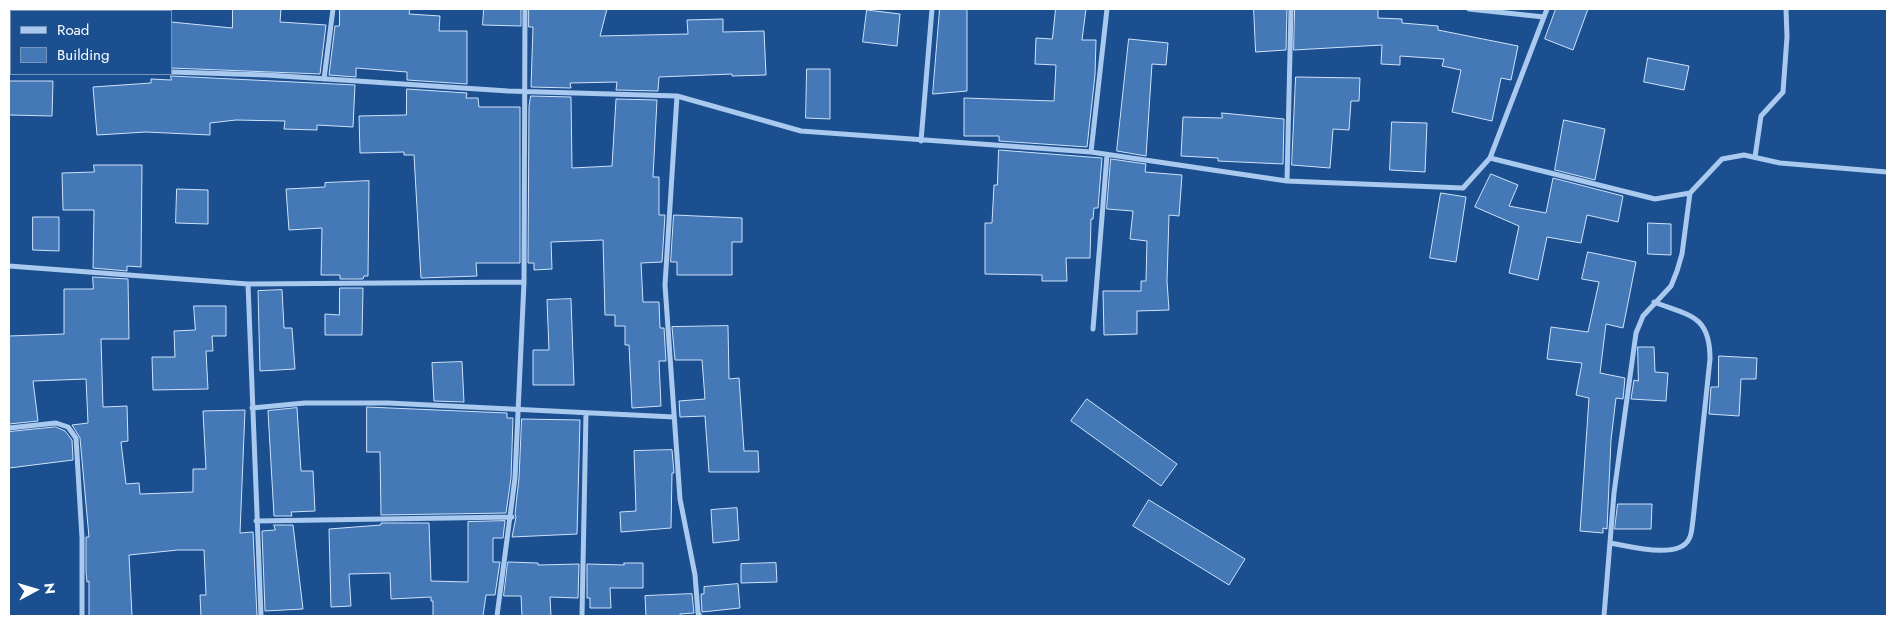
<!DOCTYPE html>
<style>
body{margin:0}
#map{position:relative;width:1896px;height:625px;overflow:hidden;background:#1b4f8f;font-family:Jost,sans-serif}
canvas{display:block}
.frame{position:absolute;inset:0;border:10px solid #fff;pointer-events:none}
.legend{position:absolute;left:10px;top:10px;width:162px;height:65px;box-sizing:border-box;background:#1b4f8f;border:1px solid #7695bc;margin:0;padding:6px 9px;list-style:none;font-size:15px;color:#fff}
.legend li{display:flex;align-items:center;gap:10px;height:25px}
.legend b{width:25px;border:1px solid #7695bc}
.north{position:absolute;left:10px;top:565px;width:50px;height:50px;-webkit-text-stroke:4px #1b4f8f;paint-order:stroke;rotate:84deg;font-size:14px;font-weight:700;line-height:20px;text-align:center;color:#fff}
.north::after{content:'';display:block;margin:auto;width:18px;height:22px;background:#fff;clip-path:polygon(50% 0,100% 100%,50% 72%,0 100%)}
</style>
<div id="map">
<canvas width="1896" height="625"></canvas>
<div class="frame"></div>
<ul class="legend">
<li><b style="height:6px;background:#a9c9ee"></b>Road</li>
<li><b style="height:14px;background:#4478b7"></b>Building</li>
</ul>
<div class="north">N</div>
</div>
<script>
const ctx = document.querySelector('canvas').getContext('2d');
ctx.lineJoin = 'round';
function fill(path, color) { ctx.fillStyle = color; ctx.fill(path, 'evenodd'); }
function stroke(path, color, width, dash) { ctx.strokeStyle = color; ctx.lineWidth = width; ctx.lineCap = dash ? 'butt' : 'round'; ctx.setLineDash(dash || []); ctx.stroke(path); }
const building = new Path2D(`
 M233 9H281L280 22 326 25 320 74 171 68V22L232 28Z
 M340 9H410L409 14 440 16 439 31H467V84L407 80V72L356 68V77L329 75 335 26H339Z
 M484 9H521V26L483 25Z
 M529 9H607L600 36 688 34 687 20 723 19V32L764 31 766 75 732 76V74L659 77 658 91 616 90 617 82 570 83 571 88 531 87 533 27H529Z
 M940 9H967V91L933 94Z
 M1056 9H1086L1082 40H1096L1095 75 1087 147 999 141V136H964V98L1054 101 1056 65 1035 64 1036 38 1052 39Z
 M1254 9H1287L1286 50 1256 52Z
 M1295 9H1378V18L1402 19V23L1438 26V30L1518 46 1511 80 1501 78 1492 121 1452 112 1461 70 1442 66 1444 59 1400 56V65L1381 64 1382 45 1294 50Z
 M1556 9H1588L1573 50 1545 39Z
 M867 10 900 14 897 46 863 42Z
 M1129 39 1168 43 1166 65 1152 64 1146 156 1117 151Z
 M1648 58 1689 66 1684 90 1644 82Z
 M807 69H830V119L806 118Z
 M171 76 355 85 353 127 317 125V130L284 129 285 121 236 120 210 123V135L146 132 97 135 93 87 151 83V79L171 80Z
 M1296 77 1360 78 1359 101H1351L1349 130 1333 129 1330 168 1292 165Z
 M9 81H53L52 116 9 115Z
 M407 89 467 93 466 98H478L479 107H520V263H476L477 276 421 278 414 155H404V152L360 153 359 116 406 115Z
 M531 96 571 97 572 168 612 166 616 99 657 100 653 177H659V215H665L662 262 641 263 643 302H659L660 328H664L666 361H659L661 406 632 408 629 345H625V326H615V315H605L603 240 551 242 552 269 534 270V263H528L529 107Z
 M1222 113 1284 119 1283 164 1218 161V158L1181 156 1183 117 1222 118Z
 M1564 120 1605 129 1595 180 1555 170Z
 M1392 122 1427 123 1425 172 1390 170Z
 M999 150 1102 158 1098 208H1094L1093 219H1091L1090 258H1066L1067 281H1042V275L985 274V223H992L994 185H997Z
 M1111 159 1146 164 1145 172 1182 175 1179 216 1169 215 1167 281 1169 310 1137 311V334L1104 335 1103 291H1141V281H1146L1147 241 1130 239 1133 211 1107 209Z
 M94 165H142L141 267 127 266V271L93 268 94 210H63L62 173 94 172Z
 M1491 174 1518 185 1509 206 1546 213 1553 178 1623 196 1618 222 1587 215 1581 243 1547 237 1538 280 1509 273 1519 226 1475 207Z
 M369 181 368 276H364L363 279H340V275H321L322 228 289 230 286 189 325 187V183Z
 M177 189 208 190V224L176 223Z
 M1441 193 1466 197 1456 262 1430 258Z
 M674 215 742 218V242H732V275H677V262H671Z
 M33 217H59V251L33 250Z
 M1648 223 1671 224V255L1648 254Z
 M1588 252 1636 262 1623 328 1606 324 1600 373 1625 378 1623 399 1616 398 1611 440 1607 529 1603 528V533L1580 531 1589 398 1576 395 1582 363 1547 359 1551 327 1588 332 1599 282 1582 279Z
 M93 277 128 279 129 339H101L103 407 127 406 128 441 121 442 126 484 139 483 140 494 193 492V469H206L203 411 245 410 240 533 253 532 257 616H201L200 595H206L204 550H178L129 555 132 616H89V581L87 582 86 572V537H89L80 438 72 425 88 423 86 379 33 381 38 421 9 424V336L64 334V289H93Z
 M340 288H363L362 335H325V314L339 315Z
 M282 290 284 328H292L295 369 260 371 258 291Z
 M571 299 574 385H533V350H549L547 300Z
 M194 306H226V336H212L213 351H206L208 389 153 390 152 357H175L174 331 195 330Z
 M728 326 729 379 739 378 744 451H758L759 472H709L705 416 680 417 679 401 705 399 702 360H675L672 327Z
 M1638 347H1654L1655 372 1668 373 1666 401 1631 399 1634 380 1638 381Z
 M1719 356 1757 358 1756 379H1741L1739 416 1709 414 1711 387H1718Z
 M462 362 464 402 434 401 432 363Z
 M1087 399 1177 464 1161 486 1071 421Z
 M367 407 507 413V418H513L511 478 506 513 381 515 380 452H367Z
 M297 408 301 471H313L315 511 291 512 292 516H274L268 411Z
 M522 419 580 420 577 534 512 537 516 517 515 514 519 478Z
 M56 427 65 431 72 440 73 460 9 468V432Z
 M672 450 674 473H672L671 528 621 532 620 512 636 511 634 451Z
 M1149 500 1245 559 1229 585 1133 526Z
 M1618 504H1652L1651 529H1615Z
 M737 508 739 540 713 543 711 510Z
 M505 521 503 538H493V562H500L495 595H486L483 616H433V601H431V597L391 599 390 573 349 574 351 606 331 607 329 529 381 525V523H429L431 581 468 582V522Z
 M274 525H293L303 609 265 611 262 531 275 530Z
 M508 562 538 563V565L579 564 578 598 550 597 551 616H522L521 596H504Z
 M624 563H643V588H610L611 608H590V598H587V564L624 565Z
 M776 563 777 582 741 583V564Z
 M738 584 740 608 702 612 701 594H704V587Z
 M692 594 694 613 680 614V616H646L645 596Z`);
fill(building, '#4478b7');
stroke(building, '#cfe3fa', 1);
stroke(new Path2D(`
 M1469 9 1544 17
 M9 66H11
 M171 72 267 75 508 91 677 96 801 131 1091 152 1287 181 1463 188 1490 158 1547 9
 M324 79 333 9
 M677 96 665 285 680 499 695 575 698 613 700 616
 M921 141 932 9
 M1091 152 1107 9
 M1755 157 1761 116 1783 92 1787 37 1786 9
 M1490 158 1655 199 1690 193 1722 159 1744 155 1780 163 1887 172
 M1287 181 1291 9
 M9 266 248 284 524 282
 M248 284 261 616
 M1093 329 1107 155
 M252 408 305 403H388L674 417
 M9 428 56 423 68 427 76 438 82 538V616
 M256 521 512 517
 M1610 543C1629 546 1679 560 1689 539 1692 534 1692 526 1693 520L1710 359C1710 315 1690 316 1654 302
 M497 616 515 478 524 282 525 9
 M582 616 586 413
 M1604 616 1614 493 1636 333 1643 316 1671 286 1677 271 1682 254 1690 193`), '#a9c9ee', 5);
</script>
